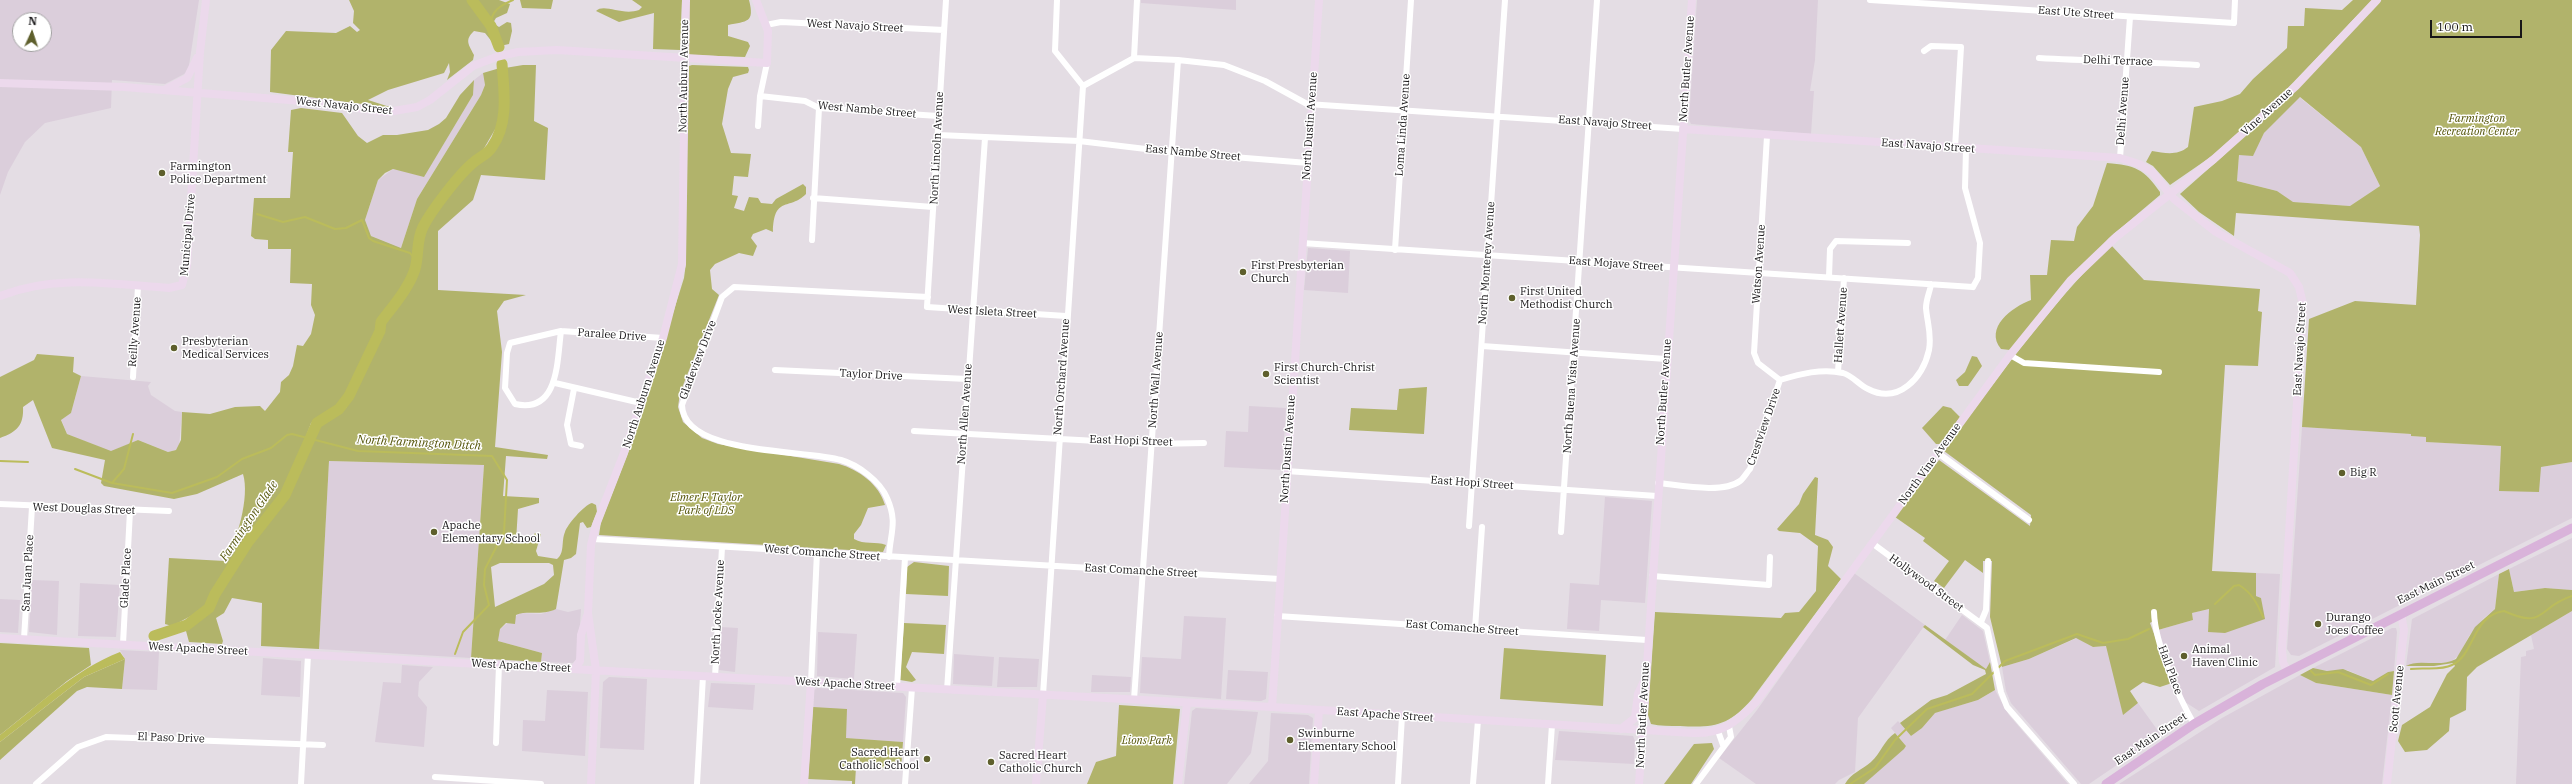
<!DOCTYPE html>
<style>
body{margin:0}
#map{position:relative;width:2572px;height:784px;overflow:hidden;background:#e4dde4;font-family:"IBM Plex Serif",serif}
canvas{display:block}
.north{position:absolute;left:12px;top:12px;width:40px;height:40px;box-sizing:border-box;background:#fff;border:1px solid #a3a2a3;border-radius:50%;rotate:3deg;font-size:11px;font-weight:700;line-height:16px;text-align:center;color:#181618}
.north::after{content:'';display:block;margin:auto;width:14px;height:18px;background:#5e5f2c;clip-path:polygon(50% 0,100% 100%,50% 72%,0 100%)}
.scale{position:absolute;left:2430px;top:20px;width:92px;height:18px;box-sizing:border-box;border:2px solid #181618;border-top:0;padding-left:5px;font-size:12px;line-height:14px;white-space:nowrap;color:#181618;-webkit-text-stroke:3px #fff;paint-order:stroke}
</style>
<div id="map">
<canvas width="2572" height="784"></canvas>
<div class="north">N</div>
<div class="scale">100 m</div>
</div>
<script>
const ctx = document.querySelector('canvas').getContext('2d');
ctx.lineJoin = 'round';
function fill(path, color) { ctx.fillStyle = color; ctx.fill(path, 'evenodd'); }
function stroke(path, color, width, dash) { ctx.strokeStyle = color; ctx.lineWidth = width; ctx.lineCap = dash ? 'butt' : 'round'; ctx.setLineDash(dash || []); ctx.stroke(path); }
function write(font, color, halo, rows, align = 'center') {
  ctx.font = font + ' "IBM Plex Serif",serif'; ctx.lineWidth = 3; ctx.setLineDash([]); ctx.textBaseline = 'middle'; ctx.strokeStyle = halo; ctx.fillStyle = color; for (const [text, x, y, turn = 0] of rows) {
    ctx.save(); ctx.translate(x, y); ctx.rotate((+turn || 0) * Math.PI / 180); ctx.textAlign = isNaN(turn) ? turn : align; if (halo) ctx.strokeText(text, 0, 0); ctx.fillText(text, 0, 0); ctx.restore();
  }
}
fill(new Path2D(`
 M0 0H199L188 72 165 84 112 80 111 108 45 123 25 142 8 172 0 195ZM20 20H44V44H20Z
 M1141 0H1236V10L1141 3Z
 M1697 0H1818L1815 60 1810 91H1814L1811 134 1691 124 1689 120Z
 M483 73 485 85 481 95 417 199 401 248 371 236 365 220 378 180 393 169 424 176 473 95 474 80Z
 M2299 97 2361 147 2380 186 2350 206 2292 202 2277 191 2237 181 2239 155H2253L2264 133Z
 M1308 248 1350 251 1348 293 1304 290Z
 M81 376 151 382 148 386 151 395 175 411 182 412 179 447 176 450 168 452 138 440 111 452 67 434 61 419 71 413Z
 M1249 406 1286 408 1282 470 1224 467 1226 431 1248 432Z
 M2302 427 2411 434V436L2427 437V442L2501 446 2499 491 2541 467 2572 462V518L2299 656 2291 655 2287 649Z
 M329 461 484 465 471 658 319 649Z
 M1605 497 1652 501 1645 603 1601 600 1599 631 1567 629 1570 583 1599 585Z
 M2572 538V590L2545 588 2514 592 2509 569Z
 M1854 573 1925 625 1858 718 1855 772 1839 780 1835 784H1756L1719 758 1757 710Z
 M2256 573 2280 574 2275 667 2199 711 2185 702 2158 630 2193 620 2192 613 2209 609 2208 632 2264 619 2261 598 2256 596 2255 591Z
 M2499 574 2495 609 2484 618 2469 636 2459 655 2452 661 2438 664 2406 666 2412 619Z
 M32 580 59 581 57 635 29 632Z
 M80 583 120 585 116 637 78 636Z
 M0 599 20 600 18 633 0 632Z
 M556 609 568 612 581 609 578 657 573 663 541 662 542 653 498 641 500 629 520 613 541 614Z
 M2572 611V784H2516L2521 657 2526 656V651L2534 649 2531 635Z
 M1962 615 1983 631 1990 662 1986 669 1945 640Z
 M1184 616 1226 618 1221 699 1140 693 1142 657 1181 659Z
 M721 627 738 628 735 672 719 670Z
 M2392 628H2396L2397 632 2394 671 2388 672 2373 681 2347 670 2327 671 2313 668Z
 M818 632 857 634 854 679 817 676Z
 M2077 638 2093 647 2107 646 2123 714 2138 703 2161 735 2089 784H2081L2011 703 2006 691 2002 667 2029 659Z
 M120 650 159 652 157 690 122 689 125 659Z
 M954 654 994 657 992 686 953 684Z
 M999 657 1039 659 1037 687H997Z
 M263 658 301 661 300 697 261 695Z
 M402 665 433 667 419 682 418 696 427 707 424 747 375 742 383 682 401 683Z
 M1228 670 1268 672 1266 699 1261 701 1226 699Z
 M1092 675 1131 677 1130 692H1091Z
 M2300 675 2316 683 2392 695 2382 784H2119L2222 718Z
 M609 677 647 679 644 750 600 748 603 682Z
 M711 683 755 685 753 710 708 707Z
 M817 688 903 693 906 697 903 742 845 738 813 707 814 690Z
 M547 690 588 692 585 756 522 751 523 720 545 721Z
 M1995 690 2009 715 2068 784H1864L1906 746 1891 728 1898 721 1911 736 1934 713 1978 700Z
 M1196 708 1258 712 1251 753 1227 784H1184L1192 711Z
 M1271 713 1308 715 1313 718 1309 784H1249L1268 761Z
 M1559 731 1633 736 1635 741 1634 764 1555 760Z`), '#dbcedb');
fill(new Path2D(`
 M349 0H468L487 24 497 48 485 33 474 31C464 40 469 45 474 55L473 60 447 80 450 72 449 63 444 73 388 90 368 100 393 108 270 92 271 50 286 31 336 33 350 26 357 32 360 30 353 23 354 11Z
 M474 0H499L510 4 507 13 496 18 493 23 499 27 507 22 511 23 512 31 509 44 500 46 492 25Z
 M520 0H553L551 9 522 8Z
 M632 0H682L680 50 653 49 654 13 619 22 596 11C604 3 622 16 639 10L642 7Z
 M689 0H749C755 23 747 21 728 25V36L748 42 750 46 745 57 690 55 688 52Z
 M2353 0H2372L2284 92 2212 156 2170 185 2153 166 2146 162 2152 151C2165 153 2177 156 2188 147L2194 107 2222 101 2240 94 2253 79 2287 48 2288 26H2304L2305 8 2342 10Z
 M2381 0H2572V462L2541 467 2539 492 2499 491 2501 446 2426 442V437L2411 436V434L2302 427 2309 319 2355 301 2416 305 2420 235 2419 226 2236 213 2234 236 2199 212 2180 194 2223 156ZM2300 97 2361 147 2380 186 2350 206 2293 202 2277 191 2237 181 2239 155 2253 156 2264 133Z
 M523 65H536L534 121 548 128 545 180 481 175 473 200 438 231V290L526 295 504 301 497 311 502 352 495 447 548 455 547 459 506 456 503 496 539 498V503L518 509 516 541 529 542 535 533 541 534 536 551 538 556 557 559C565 553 561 541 565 532 567 525 584 505 592 503L596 505 597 512 591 527 587 528 583 522 580 523 576 554 571 558 564 560 556 609C542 616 526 610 516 615L515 624 506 623 500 629 498 641 542 653 541 662 471 658 484 465 329 461 319 649 261 646 262 603 232 598 224 613 216 618 223 641 222 644 189 642 186 631 182 629 199 621 210 612 215 597 249 543 288 493 315 428 346 408 349 402 365 365 378 345 383 323 413 277 419 260 422 235 428 222 464 176 494 149 501 135 507 114 505 68ZM500 563H549L553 565 554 575 544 584 495 607 491 567Z
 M692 65 748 67 749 70 748 73 733 77 728 89 722 124 731 153 751 154 748 177 734 176 732 195 738 196 734 208 744 211 749 197 758 198 761 203 772 204 776 199 803 184 806 187V194C789 211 774 195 773 232L766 229 753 234 751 238 757 246 753 256 739 253 715 264 710 270 712 289 719 295 680 393 678 407 683 422 702 438 718 444 839 464C859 470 879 484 885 505L868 508 861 525 854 534V539C864 545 876 541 886 545L883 552 599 535 601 522 635 435 684 278 686 263 685 158 689 66Z
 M500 68 502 107 497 126 483 150 459 173 421 225 416 238 413 270 380 320 377 332 349 395 335 409 311 423 284 495 247 542 215 588 204 609 172 626 165 624 169 558 225 561C237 541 250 497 243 474L197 494 174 499 104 486 101 483 105 460 52 448 33 400 23 407C24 425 17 432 0 438V377L34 360 37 354 74 357 73 372 81 376 71 413 61 420 67 434 111 451 138 440 168 452 176 450 181 440 182 412 210 414 235 407 260 406 265 411 280 392 281 382 289 375 293 366 297 345 303 346 311 334 315 315 311 305 312 284 290 283 291 249H268V240L255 239 251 236 254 198H290L293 152H288L291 110 301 108 342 113 358 136 367 143 383 135H397L428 130 439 124 446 118 460 95 474 80 473 95 424 177 393 169 385 173 378 180 365 220 371 236 401 248 417 199 481 95 485 85 483 73Z
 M2107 163C2135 165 2144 169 2160 192V195L2109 238 2010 350 2001 349C1984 328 2012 307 2031 300L2030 275H2047L2051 240 2074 241 2077 227 2093 206Z
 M2111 245 2144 280 2260 289 2258 311 2262 312 2258 366 2225 365 2212 571 2256 573V596L2261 598 2265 619 2225 633 2208 632 2209 609 2192 613 2193 620 2158 630 2156 619 2150 623 2172 683 2160 687 2143 682 2130 691 2138 703 2123 715 2106 646 2093 647 2076 638 2029 659 2002 667 1990 617 1992 561H1983V573L1965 560 1944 588 1934 581 1949 561 1923 541 1925 538 1895 517 1939 460 2030 526 2031 515 1944 451C1996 380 2047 308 2111 245Z
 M1972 356 1977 357 1982 366 1968 386H1959L1956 380 1965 372Z
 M1427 387 1424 434 1349 430 1351 408 1397 410 1399 389Z
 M1943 406 1951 408 1960 417 1940 444H1936L1922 428Z
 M1815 477 1818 478 1815 535 1828 540 1833 547 1828 566 1841 579 1752 699C1729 726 1713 728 1680 726 1670 726 1660 726 1651 724L1648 715 1655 612 1781 618 1785 613 1799 612 1816 591 1818 546 1800 533 1779 531 1777 529 1799 504 1803 494Z
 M914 562 949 566 948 596 906 594 907 567Z
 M2509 569 2514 592 2545 588 2572 590V611L2477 667 2467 677 2466 710 2450 718 2449 731 2427 750 2405 752 2398 741 2402 725 2430 707 2447 674 2455 666 2453 663 2434 666H2406C2418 658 2440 668 2456 659L2475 627 2495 609 2499 574Z
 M904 623 946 625 944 654 912 652 906 667 916 680 912 682 900 680Z
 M1925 625 1986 669 1990 662 1995 690 1978 700 1935 713 1922 728 1911 736 1900 723 1931 700 1947 695 1986 674 1985 670 1973 665 1923 627Z
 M0 643 89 648 91 665 67 681 0 735Z
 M1504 648 1606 655 1603 706 1500 699Z
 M125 659 122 689 87 687 77 691 0 760V742L84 677Z
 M2313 668 2327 671 2343 669 2373 681 2388 672 2394 671 2392 695 2316 683 2300 675Z
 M1119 705 1180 709 1173 784H1087L1096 762 1116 756Z
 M813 707 847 709 846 738 903 742 901 769 856 767 855 784H852V781L808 779Z
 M1895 733 1906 746 1904 749 1864 784H1845C1851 773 1862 770 1871 762 1881 753 1884 740 1895 733Z
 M1694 744 1712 743 1714 749 1691 784H1664Z`), '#b1b36b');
fill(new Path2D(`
 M120 652 125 659 84 677 0 742V735C39 705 74 670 120 652Z`), '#bbbc5b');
stroke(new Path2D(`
 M491 26C490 11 501 5 513 0
 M257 214 283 222 305 217 335 229 346 228 362 220 369 238 373 241 410 253 416 261
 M0 461 28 462
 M75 469 112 483 172 493 217 477 242 459 271 448 287 435 292 434 358 451 492 456 507 480 504 532 485 569 484 585 489 605 463 632 455 654
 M112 483 124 469 133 434
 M2215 604 2234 586 2239 585C2252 593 2257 603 2263 617
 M1997 669 2005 661 2077 634 2103 643 2128 639 2149 629
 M2411 669C2424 667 2440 671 2452 665 2475 655 2472 615 2504 611 2546 630 2537 607 2572 596
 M2311 671 2315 675 2338 672 2371 685 2388 674
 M1850 784 1875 768 1895 740 1927 709 1972 694 1994 672`), '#bbbc5b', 2);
stroke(new Path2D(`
 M472 0 491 26 499 47
 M154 636 187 625 209 608 215 594 248 542 285 495 317 423 339 409 349 396 380 331 381 322C393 306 409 288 415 269 419 255 416 241 423 227 431 211 459 174 474 162 480 157 488 154 492 147 509 123 504 91 502 64`), '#bbbc5b', 11);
stroke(new Path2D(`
 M946 0 927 307 1066 316
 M1057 0 1055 51 1083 86
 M1870 0 2234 23 2235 0
 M766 25 781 22 944 30
 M1924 51 1931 46 1961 47 1955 148
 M1134 58 1137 0
 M2039 58C2092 61 2144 62 2197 65
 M767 63 760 96 805 101 819 108 938 116
 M1083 86 1134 58 1178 60 1224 65 1265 81 1307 104 1683 129
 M758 126 760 96
 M938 135 1079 141 1171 152 1308 163
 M1767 136 1754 353 1758 363 1780 380
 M1966 149 1965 188 1980 243 1978 278 1973 287
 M2120 158 2130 17
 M813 198 933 207
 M812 240 819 108
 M1302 243 1973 287
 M1395 250 1411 0
 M1829 277 1830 249 1836 241 1908 243
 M561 331C557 361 559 414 515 404L505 388 507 353 510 343 561 331 663 338
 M1482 346 1666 359
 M2010 355 2024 363 2159 372
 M775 370 967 379
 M1838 372 1844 278
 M133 377 138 286
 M1780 380C1800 374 1822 368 1843 373 1853 376 1859 385 1868 389 1899 405 1923 377 1929 350 1932 334 1927 322 1926 308 1926 299 1930 292 1931 284
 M555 383 641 403
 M574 389 567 425 571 444 581 446
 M914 431 1152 444 1204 443
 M1938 453 2029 520
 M1286 471 1657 496
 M1658 483C1679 485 1723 494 1740 481 1744 478 1747 472 1750 469L1780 380
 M0 504 169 511
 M1469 526 1505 0
 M1561 532 1597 0
 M593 539 1280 579
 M1872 543 1987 628 2001 692 2007 707 2074 784
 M889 557C890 533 898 523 887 498 880 481 858 465 841 460 805 449 683 456 682 405L722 297 734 287 928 297
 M1652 576 1769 585 1770 557
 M2154 612C2155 644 2178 696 2194 724
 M1277 616 1647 640
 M1981 622 1986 610 1988 561
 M1475 629 1482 527
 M24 639 32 507
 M123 644 130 511
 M715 677 722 547
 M811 682 817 552
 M897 687 905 558
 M947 690 985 138
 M1043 695 1083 86
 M1134 700 1178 60
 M1718 731 1723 745
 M496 743 499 665
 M435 777 541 784
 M36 784 78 747 106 737 323 745
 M301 784 308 655
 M697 784 703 676
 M905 784 912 688
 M1398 784 1402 716
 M1473 784 1478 720
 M1548 784 1552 725
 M1696 784 1731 737 1729 726`), '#fff', 6);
stroke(new Path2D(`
 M0 83 124 87 302 101 388 112 417 107 430 100 473 66 496 57 518 52 557 50 767 63 768 31 756 0
 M166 89 187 78 197 58
 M1683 129 2120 158 2139 164 2152 172 2174 199 2216 232 2290 273 2299 287 2303 304 2282 649 2283 662 2287 671
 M0 296C54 274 112 284 169 288L182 285 187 266 200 52 206 0
 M0 638 1272 707 1693 733C1721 734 1737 722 1756 702L2010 355 2070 281 2116 237 2214 159 2296 86 2377 0
 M574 669 580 661 581 635 587 616
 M1272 707 1319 0
 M1621 729 1635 718 1638 694 1643 683
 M591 784 596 670 588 613 591 545 596 525 624 453 663 338 682 264 686 0
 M804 784 811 682
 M1036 784 1043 695
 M1178 784 1187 703
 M1314 784 1319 710
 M1639 784 1692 0
 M2387 784 2404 630 2401 614`), '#ecd9ec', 8);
stroke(new Path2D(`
 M2106 784 2194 724 2263 684 2572 528`), '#d9b3da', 9);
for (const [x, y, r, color] of [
 [162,173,4,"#5e5f2c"],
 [1243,272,4,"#5e5f2c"],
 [1512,298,4,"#5e5f2c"],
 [174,348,4,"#5e5f2c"],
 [1266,374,4,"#5e5f2c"],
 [2342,473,4,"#5e5f2c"],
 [434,532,4,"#5e5f2c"],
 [2318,624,4,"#5e5f2c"],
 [2184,656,4,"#5e5f2c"],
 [1290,740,4,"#5e5f2c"],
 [927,759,4,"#5e5f2c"],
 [991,762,4,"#5e5f2c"]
]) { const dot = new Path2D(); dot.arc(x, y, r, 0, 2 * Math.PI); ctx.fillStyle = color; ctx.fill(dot); stroke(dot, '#fff', 1.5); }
write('11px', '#181618', '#fff', [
 ["East Ute Street",2076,13,4],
 ["West Navajo Street",855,26,3],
 ["Delhi Terrace",2118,61,2],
 ["North Butler Avenue",1687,69,-86],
 ["North Auburn Avenue",684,76,-89],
 ["West Navajo Street",344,106,6],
 ["West Nambe Street",867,110,5],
 ["Delhi Avenue",2123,111,-86],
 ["Vine Avenue",2267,112,-42],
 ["East Navajo Street",1605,123,4],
 ["Loma Linda Avenue",1403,125,-86],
 ["North Dustin Avenue",1310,126,-86],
 ["East Navajo Street",1928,146,4],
 ["North Lincoln Avenue",937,148,-87],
 ["East Nambe Street",1193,153,5],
 ["Municipal Drive",188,235,-85],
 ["North Monterey Avenue",1487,263,-86],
 ["East Mojave Street",1616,264,4],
 ["Watson Avenue",1759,264,-86],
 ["West Isleta Street",992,312,3],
 ["Hallett Avenue",1841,325,-86],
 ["Reilly Avenue",135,332,-86],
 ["Paralee Drive",612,335,4],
 ["East Navajo Street",2300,349,-87],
 ["Gladeview Drive",698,360,-69],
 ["Taylor Drive",871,375,3],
 ["North Orchard Avenue",1062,377,-86],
 ["North Wall Avenue",1156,380,-86],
 ["North Buena Vista Avenue",1572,386,-86],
 ["North Butler Avenue",1664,392,-86],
 ["North Auburn Avenue",644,394,-72],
 ["North Allen Avenue",965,414,-86],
 ["Crestview Drive",1764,427,-71],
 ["East Hopi Street",1131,441,2],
 ["North Dustin Avenue",1288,449,-86],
 ["North Vine Avenue",1930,464,-54],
 ["East Hopi Street",1472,483,4],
 ["West Douglas Street",84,509,2],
 ["West Comanche Street",822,553,4],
 ["East Comanche Street",1141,571,3],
 ["San Juan Place",28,573,-87],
 ["Glade Place",126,578,-87],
 ["Hollywood Street",1926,583,36],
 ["East Main Street",2436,583,-26],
 ["North Locke Avenue",718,612,-87],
 ["East Comanche Street",1462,628,4],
 ["West Apache Street",198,649,3],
 ["West Apache Street",521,666,3],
 ["Hall Place",2170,670,70],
 ["West Apache Street",845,684,3],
 ["Scott Avenue",2397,699,-84],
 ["East Apache Street",1385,715,4],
 ["North Butler Avenue",1643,715,-87],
 ["El Paso Drive",171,738,2],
 ["East Main Street",2151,739,-34]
]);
write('italic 11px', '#545407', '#fff', [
 ["Farmington",2477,119],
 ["Recreation Center",2477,132],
 ["Elmer F. Taylor",706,498],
 ["Park of LDS",706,511],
 ["Lions Park",1147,741]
]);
write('11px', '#181618', '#fff', [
 ["Farmington",170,167],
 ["Police Department",170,180],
 ["First Presbyterian",1251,266],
 ["Church",1251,279],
 ["First United",1520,292],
 ["Methodist Church",1520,305],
 ["Presbyterian",182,342],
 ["Medical Services",182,355],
 ["First Church-Christ",1274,368],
 ["Scientist",1274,381],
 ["Big R",2350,473],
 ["Apache",442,526],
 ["Elementary School",442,539],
 ["Durango",2326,618],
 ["Joes Coffee",2326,631],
 ["Animal",2192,650],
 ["Haven Clinic",2192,663],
 ["Swinburne",1298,734],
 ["Elementary School",1298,747],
 ["Sacred Heart",919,753,"right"],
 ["Catholic School",919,766,"right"],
 ["Sacred Heart",999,756],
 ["Catholic Church",999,769]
], 'left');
write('italic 12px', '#56560b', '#fff', [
 ["North Farmington Ditch",419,443,3],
 ["Farmington Glade",249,521,-56]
]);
</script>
